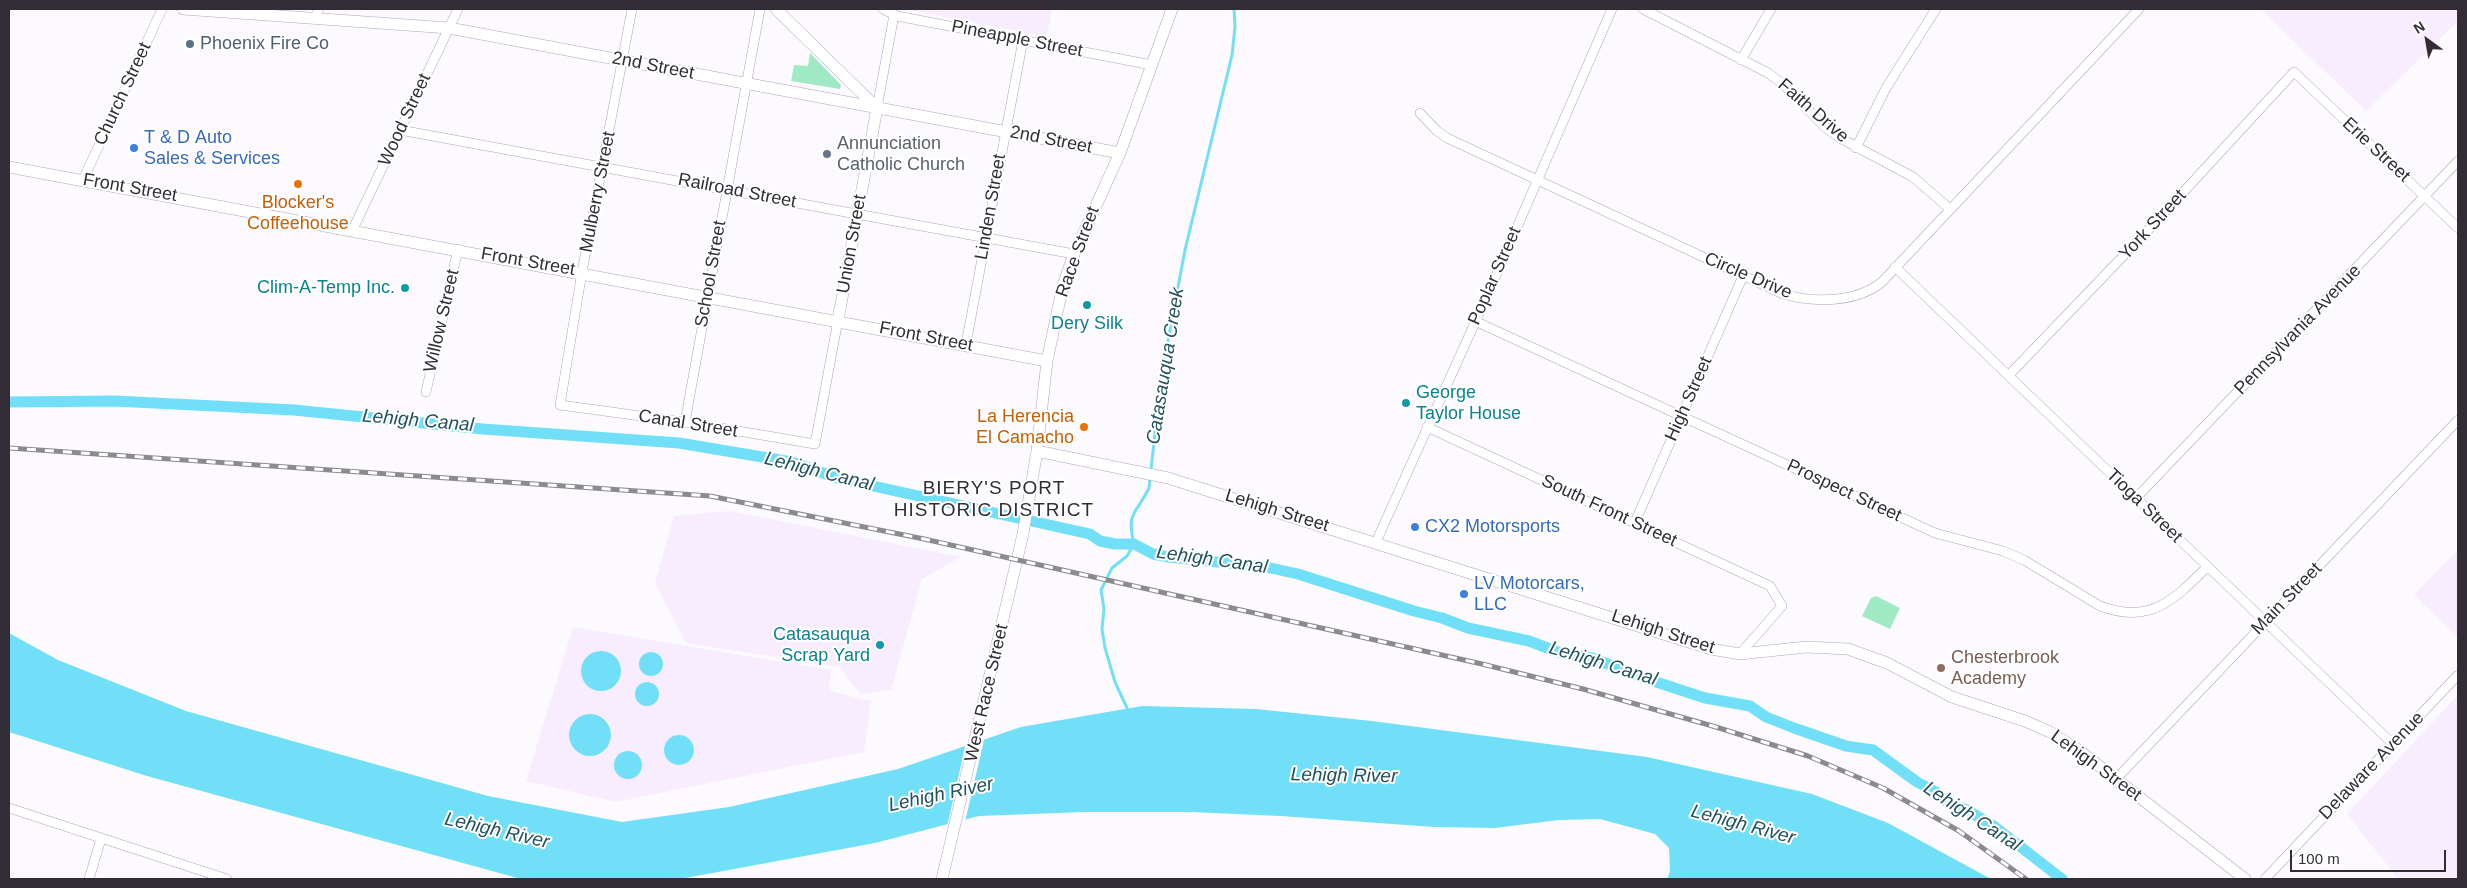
<!DOCTYPE html>
<style>
body{margin:0}
#map{position:relative;width:2467px;height:888px;overflow:hidden;background:#fcfafe;font-family:Arial,sans-serif}
canvas{display:block}
.frame{position:absolute;inset:0;border:10px solid #312c35;pointer-events:none}
.north{position:absolute;left:2402px;top:15px;width:50px;height:50px;-webkit-text-stroke:4px #fff;paint-order:stroke;rotate:328deg;font-size:14px;font-weight:700;line-height:20px;text-align:center;color:#312c35}
.north::after{content:'';display:block;margin:auto;width:18px;height:22px;background:#312c35;clip-path:polygon(50% 0,100% 100%,50% 72%,0 100%)}
.scale{position:absolute;left:2290px;top:850px;width:156px;height:22px;box-sizing:border-box;border:2px solid #312c35;border-top:0;padding-left:6px;font-size:15px;line-height:18px;white-space:nowrap;color:#312c35;-webkit-text-stroke:4px #fff;paint-order:stroke}
</style>
<div id="map">
<canvas width="2467" height="888"></canvas>
<div class="frame"></div>
<div class="north">N</div>
<div class="scale">100 m</div>
</div>
<script>
const ctx = document.querySelector('canvas').getContext('2d');
ctx.lineJoin = 'round';
function fill(path, color) { ctx.fillStyle = color; ctx.fill(path, 'evenodd'); }
function stroke(path, color, width, dash) { ctx.strokeStyle = color; ctx.lineWidth = width; ctx.lineCap = dash ? 'butt' : 'round'; ctx.setLineDash(dash || []); ctx.stroke(path); }
function write(font, color, halo, rows, align = 'center') {
  ctx.font = font + ' Arial,sans-serif'; ctx.lineWidth = 4; ctx.setLineDash([]); ctx.textBaseline = 'middle'; ctx.strokeStyle = halo; ctx.fillStyle = color; for (const [text, x, y, turn = 0] of rows) {
    ctx.save(); ctx.translate(x, y); ctx.rotate((+turn || 0) * Math.PI / 180); ctx.textAlign = isNaN(turn) ? turn : align; if (halo) ctx.strokeText(text, 0, 0); ctx.fillText(text, 0, 0); ctx.restore();
  }
}
fill(new Path2D(`
 M905 9H1052L1047 37Z
 M2260 9H2458V21L2366 111Z
 M730 511 961 557 922 579 891 690 861 694 839 667 686 643 655 583 674 516Z
 M2458 550V638L2414 595Z
 M573 627 831 670 829 691 871 701 864 752 616 802 526 781Z
 M2458 695V879H2398L2347 814Z`), '#f8edff');
fill(new Path2D(`
 M810 53 841 85 840 89 791 81 794 65 808 66Z
 M1876 596 1900 608 1890 629 1862 616 1871 598Z`), '#9fe9c4');
fill(new Path2D(`
 M9 633 58 660 186 711 488 796 622 822 729 807 898 769 1021 727 1142 706 1256 709 1372 721 1647 757 1812 794 1888 823 1991 879H1667L1670 871 1669 848 1655 834 1600 819 1559 820 1495 828 1434 827 1281 816 1191 812H1084L979 816 875 843 680 879H521L147 776 9 732Z
 M581 671a20 20 0 1 1 40 0a20 20 0 1 1-40 0Z
 M639 664a12 12 0 1 1 24 0a12 12 0 1 1-24 0Z
 M635 694a12 12 0 1 1 24 0a12 12 0 1 1-24 0Z
 M569 735a21 21 0 1 1 42 0a21 21 0 1 1-42 0Z
 M664 750a15 15 0 1 1 30 0a15 15 0 1 1-30 0Z
 M614 765a14 14 0 1 1 28 0a14 14 0 1 1-28 0Z`), '#72dff9');
fill(new Path2D(`
 M985 736 965 822 947 827 966 743Z`), '#fcfafe');
stroke(new Path2D(`
 M1127 708 1115 682 1105 648 1102 629 1104 609 1101 590 1112 568 1127 556 1134 544C1126 511 1136 515 1149 488L1161 378 1185 250 1232 55 1235 27 1234 9`), '#72dff9', 3);
stroke(new Path2D(`
 M9 402 115 401 294 410 483 429 679 443 792 462 837 478 1090 534 1100 541 1115 544H1134L1153 554 1169 557 1266 567 1298 574 1414 611 1442 618 1468 628 1529 641 1558 652 1592 658 1653 681 1705 698 1750 706 1766 717 1794 728 1846 746 1873 750 1917 782 1936 792 1947 802 1967 810 1995 827 2062 879`), '#72dff9', 11);
const street = new Path2D(`
 M632 9 582 272 560 405 685 422 815 444 838 320
 M883 9 897 16 1152 65
 M1643 9 1768 73 1783 84 1825 127 1840 138 1913 177 1950 209
 M315 18 319 9
 M1741 60 1771 9
 M877 108 894 15
 M1420 113 1437 131 1447 138 1783 294C1814 303 1856 303 1882 282L2139 9
 M400 130 1074 254
 M1856 148 1886 88 1936 9
 M83 180 162 9
 M352 231 458 9
 M1895 267 2393 744
 M1475 321 1935 533 2003 551 2024 560 2100 606C2150 625 2174 600 2207 567
 M966 344 1023 40
 M2009 375 2153 225 2294 72 2458 228
 M426 392 458 249
 M685 422 760 9
 M1427 427 1770 586 1782 606 1740 654
 M2136 498 2458 161
 M1635 522 1743 276
 M1376 542 1491 287 1612 9
 M2116 779 2458 420
 M9 808 227 879
 M89 879 101 839
 M2265 879 2458 675`);
const secondary = new Path2D(`
 M183 9 449 28 1120 153
 M776 9 877 108 838 320
 M9 167 1047 361
 M1037 451 1168 478 1711 649 1740 654 1806 647 1848 649 1887 663 1952 697 2025 721 2050 732 2080 751 2245 879
 M942 879 1023 534 1037 451 1047 361 1063 285 1074 254 1120 153 1172 9`);
stroke(street, '#b1a3ba', 10);
stroke(secondary, '#b1a3ba', 12);
stroke(street, '#fff', 9);
stroke(secondary, '#fff', 11);
const rail = new Path2D(`
 M9 448 710 496 924 539 1482 664 1583 689 1716 727 1808 756 1883 788 1959 831 2026 879`);
stroke(rail, '#8c898f', 5);
stroke(rail, '#fff', 3, [9]);
for (const [x, y, r, color] of [
 [190,44,5,"#5c6f8a"],
 [134,148,5,"#3f7fe0"],
 [827,154,5,"#6b7280"],
 [298,184,5,"#e8710a"],
 [405,288,5,"#0f9aa8"],
 [1087,305,5,"#0f9aa8"],
 [1406,403,5,"#0f9aa8"],
 [1084,427,5,"#e8710a"],
 [1415,527,5,"#3f7fe0"],
 [1464,594,5,"#3f7fe0"],
 [880,645,5,"#0f9aa8"],
 [1941,668,5,"#8d6e63"]
]) { const dot = new Path2D(); dot.arc(x, y, r, 0, 2 * Math.PI); ctx.fillStyle = color; ctx.fill(dot); stroke(dot, '#fff', 2); }
write('18px', '#312c35', '#fff', [
 ["Pineapple Street",1017,39,11],
 ["2nd Street",653,66,11],
 ["Church Street",123,94,-65],
 ["Faith Drive",1813,111,41],
 ["Wood Street",405,120,-65],
 ["2nd Street",1051,140,11],
 ["Erie Street",2376,150,43],
 ["Front Street",130,188,10],
 ["Railroad Street",737,191,11],
 ["Mulberry Street",598,192,-79],
 ["Linden Street",991,207,-80],
 ["York Street",2153,225,-47],
 ["Union Street",852,244,-80],
 ["Race Street",1078,252,-70],
 ["Front Street",528,262,10],
 ["School Street",711,274,-80],
 ["Poplar Street",1495,276,-66],
 ["Circle Drive",1748,276,23],
 ["Willow Street",442,321,-77],
 ["Pennsylvania Avenue",2298,330,-46],
 ["Front Street",926,337,11],
 ["High Street",1689,399,-66],
 ["Canal Street",688,424,9],
 ["Prospect Street",1844,491,25],
 ["Tioga Street",2144,506,44],
 ["Lehigh Street",1277,511,17],
 ["South Front Street",1609,511,25],
 ["Main Street",2287,599,-46],
 ["Lehigh Street",1663,632,18],
 ["West Race Street",987,693,-77],
 ["Lehigh Street",2096,766,36],
 ["Delaware Avenue",2372,766,-46]
]);
write('18px', '#4e5e75', '#fff', [
 ["Phoenix Fire Co",200,44]
], 'left');
write('18px', '#366cbe', '#fff', [
 ["T & D Auto",144,138],
 ["Sales & Services",144,159],
 ["CX2 Motorsports",1425,527],
 ["LV Motorcars,",1474,584],
 ["LLC",1474,605]
], 'left');
write('18px', '#5b616d', '#fff', [
 ["Annunciation",837,144],
 ["Catholic Church",837,165]
], 'left');
write('18px', '#c56008', '#fff', [
 ["Blocker's",298,203],
 ["Coffeehouse",298,224],
 ["La Herencia",1074,417,"right"],
 ["El Camacho",1074,438,"right"]
]);
write('18px', '#0d838f', '#fff', [
 ["Clim-A-Temp Inc.",395,288],
 ["Dery Silk",1087,324,"center"],
 ["George",1416,393,"left"],
 ["Taylor House",1416,414,"left"],
 ["Catasauqua",870,635],
 ["Scrap Yard",870,656]
], 'right');
write('18px', '#785e54', '#fff', [
 ["Chesterbrook",1951,658],
 ["Academy",1951,679]
], 'left');
write('italic 19px', '#23525e', '#fff', [
 ["Catasauqua Creek",1166,366,-81],
 ["Lehigh Canal",418,421,5],
 ["Lehigh Canal",819,472,14],
 ["Lehigh Canal",1212,560,8],
 ["Lehigh Canal",1603,664,17],
 ["Lehigh River",1344,776,1],
 ["Lehigh River",941,795,-12],
 ["Lehigh Canal",1972,817,33],
 ["Lehigh River",1743,825,15],
 ["Lehigh River",497,831,13]
]);
ctx.letterSpacing = '1px';
write('19px', '#312c35', '#fff', [
 ["BIERY'S PORT",994,489],
 ["HISTORIC DISTRICT",994,511]
]);
ctx.letterSpacing = '0px';
</script>
